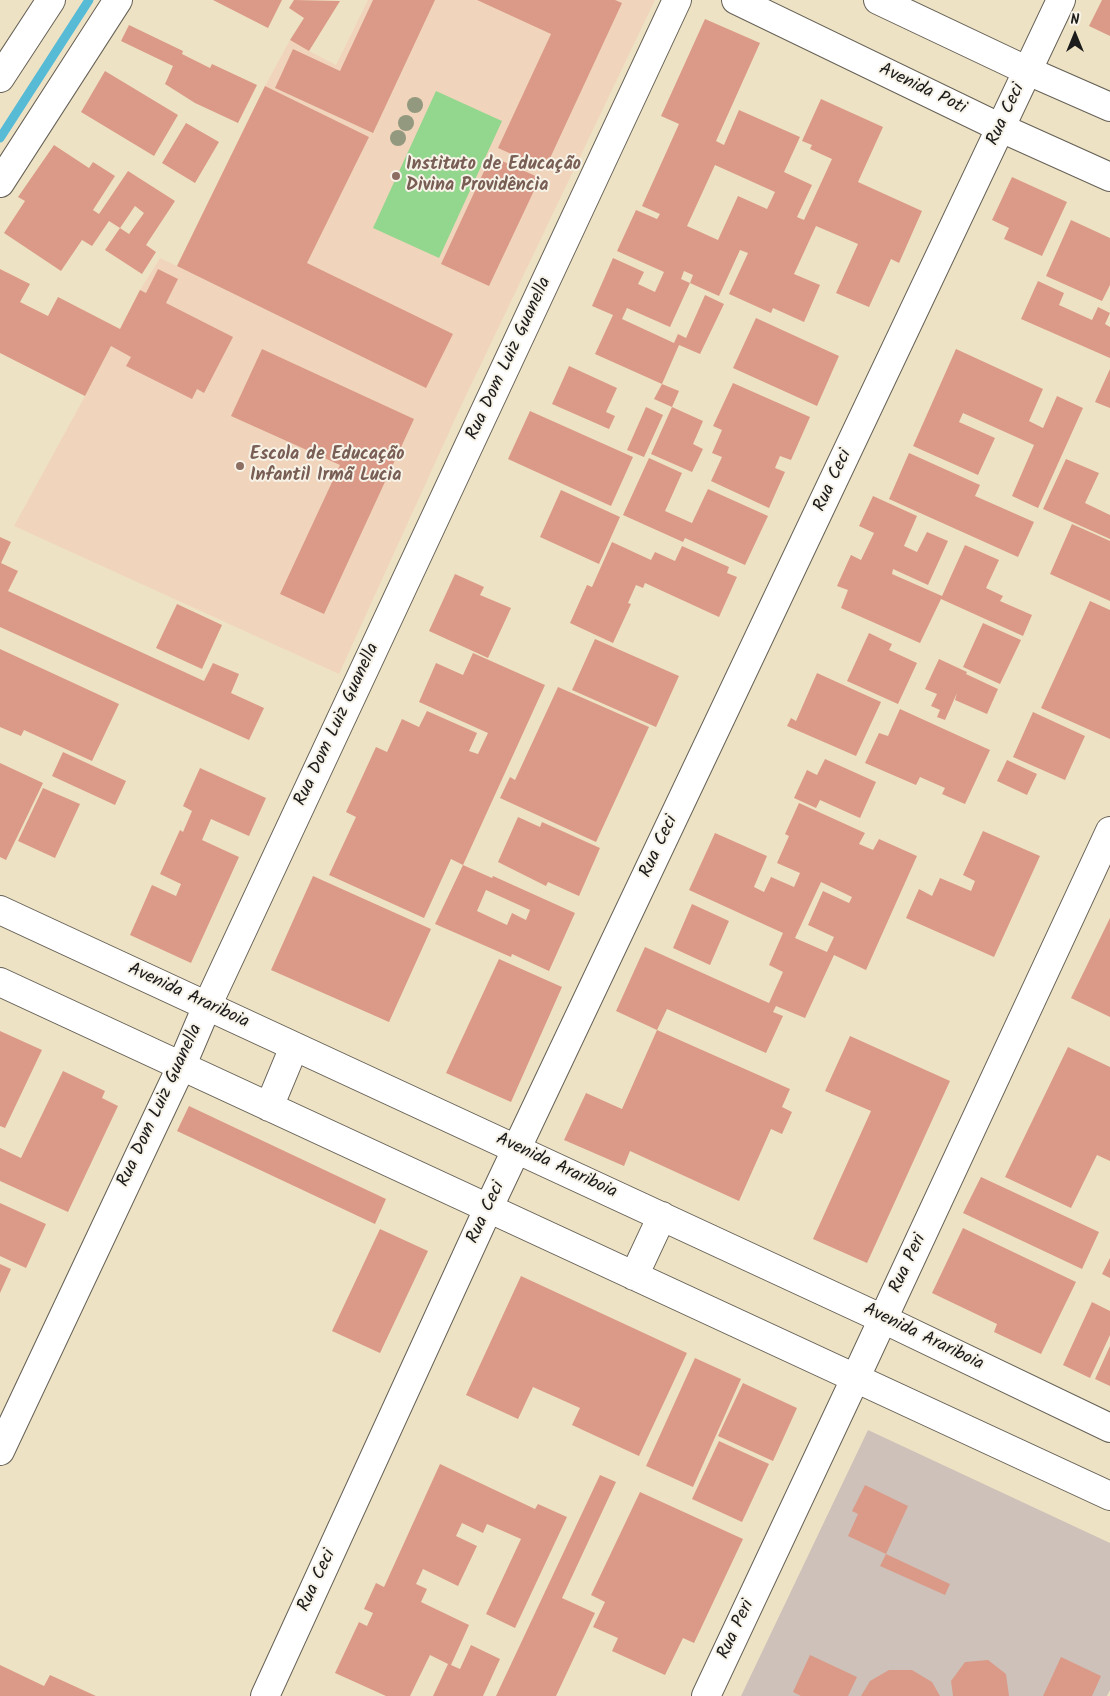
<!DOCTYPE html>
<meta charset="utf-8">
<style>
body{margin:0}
#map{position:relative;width:1110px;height:1696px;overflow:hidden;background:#eee2c4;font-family:Kalam,sans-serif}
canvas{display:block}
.north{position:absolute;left:1050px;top:10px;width:50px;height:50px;-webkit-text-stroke:4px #f7f3e8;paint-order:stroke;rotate:0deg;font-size:14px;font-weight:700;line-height:20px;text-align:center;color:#1c1c1c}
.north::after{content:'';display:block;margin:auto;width:18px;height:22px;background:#1c1c1c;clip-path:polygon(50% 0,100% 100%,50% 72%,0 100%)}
</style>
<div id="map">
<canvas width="1110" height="1696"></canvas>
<div class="north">N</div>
</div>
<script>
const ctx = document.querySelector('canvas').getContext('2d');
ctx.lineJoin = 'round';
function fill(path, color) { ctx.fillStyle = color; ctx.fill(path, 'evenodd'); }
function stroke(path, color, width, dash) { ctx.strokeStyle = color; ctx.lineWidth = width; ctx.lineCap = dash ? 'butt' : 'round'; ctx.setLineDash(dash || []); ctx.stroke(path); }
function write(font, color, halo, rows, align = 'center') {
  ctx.font = font + ' Kalam,sans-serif'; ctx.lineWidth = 4; ctx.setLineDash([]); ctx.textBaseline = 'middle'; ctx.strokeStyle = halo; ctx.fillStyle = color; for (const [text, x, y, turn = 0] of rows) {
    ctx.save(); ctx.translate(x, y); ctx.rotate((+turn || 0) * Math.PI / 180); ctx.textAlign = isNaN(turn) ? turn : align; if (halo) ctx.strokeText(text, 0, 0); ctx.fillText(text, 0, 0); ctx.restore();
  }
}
fill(new Path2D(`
 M368 0H655L461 406 339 674 14 526 85 396 140 290 160 258 177 266 265 86 290 40 309 51 336 65Z`), '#f0d5bc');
fill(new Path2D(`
 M868 1430 1110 1543V1690L1107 1696H741Z`), '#cec1b9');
fill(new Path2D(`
 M436 91 502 121 439 258 373 228Z`), '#93d68e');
stroke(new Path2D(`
 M0 138 89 0`), '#57bbd6', 9);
fill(new Path2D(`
 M213 0H282L268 28Z
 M294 0 340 1 309 51 290 40 304 18 289 8Z
 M373 0H435L373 133 275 88 293 49 340 71Z
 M477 0H615L622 3 545 169 498 148 551 34Z
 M1102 0H1110V36L1089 26Z
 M705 19 760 43 716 141 724 145 739 110 800 137 784 172 812 185 797 217 804 220 832 159 810 149 812 145 802 141 821 99 883 127 858 182 922 211 899 263 891 259 869 307 836 293 858 244 816 226 794 274 820 285 804 322 773 308 771 313 729 294 748 253 740 250 719 296 690 283 693 275 684 271 681 279 690 283 670 327 627 308 622 319 674 343 678 334 686 338 705 295 724 304 700 354 679 345 662 384 595 354 613 315 592 306 613 258 644 272 638 284 655 292 664 272 617 251 636 210 657 219 660 214 642 206 679 124 661 116ZM715 165 775 192 767 209 738 196 718 240 687 226Z
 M129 25 183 51 182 54 210 68 212 64 257 85 238 123 195 103 165 84 173 66 121 41Z
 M105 71 178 115 154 156 81 112Z
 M265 86 369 137 307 263 453 334 426 388 177 266Z
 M186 123 219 142 195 183 162 163Z
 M54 145 89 168 93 162 115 176 93 210 99 214 128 171 175 201 146 245 156 252 142 274 105 250 120 228 129 234 144 213 135 206 120 228 109 221 92 246 82 240 61 271 4 233 25 201 18 197Z
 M500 160 540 178 489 286 441 264 486 167 495 171Z
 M1012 177 1067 202 1042 256 1004 239 1009 228 992 220Z
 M1071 220 1110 238V285L1102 301 1046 276Z
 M0 269 30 284 20 302 48 316 58 297 120 329 140 290 146 293 158 269 178 279 166 303 233 337 204 393 197 389 192 399 126 366 131 357 111 346 85 396 0 353Z
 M1038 281 1064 293 1059 305 1092 320 1098 307 1110 313 1105 324 1110 327V358L1021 319Z
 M756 318 839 356 817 406 733 368Z
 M262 349 414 419 324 614 280 594 340 465 231 416Z
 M956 349 1043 389 1029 421 1043 428 1057 396 1083 408 1038 508 1012 496 1034 445 963 413 959 422 995 438 978 475 913 446Z
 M569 366 617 388 606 412 615 416 609 429 552 404Z
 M1110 369V408L1095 402Z
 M733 383 810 417 791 460 780 456 775 468 785 472 769 508 711 481 722 457 712 453 722 430 713 426Z
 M662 384 679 391 672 407 654 399Z
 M646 407 663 415 644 457 627 450Z
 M672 407 703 421 693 444 703 449 692 472 651 454Z
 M530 411 633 457 611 506 508 459Z
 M909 453 980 485 975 496 1034 522 1018 557 889 499Z
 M649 458 682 473 665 511 692 523 708 489 768 516 745 565 685 538 683 542 623 515Z
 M1066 459 1099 473 1085 503 1110 515V539L1043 509Z
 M561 490 620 517 599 564 540 537Z
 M873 496 917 516 904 546 917 552 927 532 948 541 928 585 893 569 892 574 942 596 965 545 999 560 986 588 1003 596 1000 601 1032 615 1023 636 941 599 920 643 841 608 848 590 837 586 851 555 861 560 874 533 859 526Z
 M1072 524 1110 541V601L1050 574Z
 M0 537 11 542 1 563 18 571 8 591 204 681 213 663 239 674 231 693 264 708 249 740 0 627Z
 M612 542 651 560 655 552 675 561 682 546 729 567 727 573 737 577 719 617 645 583 643 588 636 585 628 603 631 604 613 643 570 623 587 585 592 587Z
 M455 574 484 587 480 595 511 608 488 658 429 631Z
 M1090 601 1110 610V739L1041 708Z
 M177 604 222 625 202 669 156 648Z
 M983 623 1021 640 1000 684 963 667Z
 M869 633 892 644 889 650 917 663 898 704 847 681Z
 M595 639 679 676 656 727 572 690Z
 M0 649 119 704 92 761 24 730 21 736 0 727Z
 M473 653 545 685 463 865 451 859 424 918 329 875 356 817 346 812 376 747 387 752 402 719 419 727 427 711 477 733 469 751 478 754 488 733 419 702 436 663 463 675Z
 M939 659 967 672 966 674 998 689 987 714 955 700 957 693 945 720 937 717 940 710 931 706 937 694 925 689Z
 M817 673 881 702 856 756 787 726 791 718 796 721Z
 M558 687 649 727 596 842 500 798 510 777 515 780Z
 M900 709 990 750 965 804 942 794 945 788 920 777 916 785 865 763 879 733 888 736Z
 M1033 712 1085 736 1065 780 1013 757Z
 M63 752 126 781 115 805 52 776Z
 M825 759 876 782 860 818 820 800 816 808 794 798 807 770 817 775Z
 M1007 760 1037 774 1027 795 997 781Z
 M0 763 43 783 6 860 0 857Z
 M200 768 266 798 249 836 211 819 202 840 239 857 191 963 130 935 152 885 176 896 181 884 160 874 180 830 183 832 192 811 183 806Z
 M43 788 80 804 55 858 18 841Z
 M799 803 865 833 859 844 873 850 879 839 917 856 866 970 834 955 805 1018 776 1006 773 1012 783 1016 766 1053 667 1009 657 1030 616 1011 645 947 769 1003 783 972 769 965 783 933 689 890 715 833 767 856 754 887 764 892 771 877 794 887 800 873 777 863 789 836 785 834ZM821 882 852 897 849 903 823 891 808 925 834 937 827 952 795 938Z
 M518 817 540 827 542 822 600 848 579 896 548 882 546 886 498 862Z
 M983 831 1040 856 994 957 906 918 919 889 932 896 940 878 971 891 975 881 963 875Z
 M463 865 492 878 493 876 575 913 549 971 512 954 511 957 435 924ZM486 890 530 910 526 920 512 913 507 925 477 911Z
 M313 876 431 929 389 1022 271 970Z
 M692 904 729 921 710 965 673 948Z
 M1110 918V1017L1071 998Z
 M499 959 562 987 511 1102 446 1073Z
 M657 1030 790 1089 782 1107 792 1112 782 1134 771 1129 739 1201 630 1151 624 1166 564 1140 586 1093 622 1109Z
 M0 1031 42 1050 5 1128 0 1126Z
 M850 1036 950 1081 867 1263 813 1239 871 1111 825 1091Z
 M1068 1047 1110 1067V1161L1097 1155 1071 1208 1005 1177Z
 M63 1071 105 1091 102 1098 118 1106 68 1212 0 1181V1148L21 1158Z
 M189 1106 386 1199 375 1224 177 1131Z
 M981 1177 1099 1232 1082 1269 963 1213Z
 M0 1203 46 1224 26 1268 0 1256Z
 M963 1228 1076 1282 1041 1354 994 1332 997 1324 932 1293Z
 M380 1229 428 1251 380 1353 332 1331Z
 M1110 1258V1278L1102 1274Z
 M0 1264 11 1269 0 1293Z
 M521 1276 687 1353 639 1456 572 1425 580 1408 533 1387 518 1419 466 1395Z
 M1092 1302 1110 1311V1335L1090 1378 1063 1365Z
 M1110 1346V1386L1095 1379Z
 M695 1358 741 1379 693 1487 646 1466Z
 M743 1383 797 1408 773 1461 718 1436Z
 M719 1441 769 1464 742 1522 692 1499Z
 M440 1464 535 1509 538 1504 567 1517 515 1628 486 1614 521 1539 487 1524 483 1533 462 1523 456 1536 477 1546 458 1586 423 1569 416 1584 427 1589 421 1602 469 1625 451 1665 460 1669 471 1645 500 1659 483 1696H433L448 1664 430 1655 410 1696H386L335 1673 359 1622 367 1626 373 1613 364 1609 376 1583 384 1587Z
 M600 1475 616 1482 562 1598 595 1613 556 1696H496Z
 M865 1485 908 1506 886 1554 950 1584 945 1595 880 1566 886 1554 848 1536 858 1514 852 1511Z
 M640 1492 743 1539 694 1643 683 1638 665 1675 612 1651 618 1638 593 1627 605 1602 591 1595Z
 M810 1655 857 1677 848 1696H801L793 1692Z
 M1061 1657 1101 1676 1092 1696H1043Z
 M988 1660 1006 1674 1009 1696H953L951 1681 965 1662Z
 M0 1665 44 1686 50 1675 96 1696H0Z
 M889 1670H912L932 1682 940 1696H861L870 1681Z`), '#db9a87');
const minor = new Path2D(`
 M0 1451 181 1067 207 1006 677 0
 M265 1696 488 1209 1061 0
 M706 1696 855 1379 1110 831`);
const major = new Path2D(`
 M736 0 1001 128 1110 177
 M878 0 1028 71 1110 107
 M0 78 51 0
 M0 183 118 0
 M0 910 883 1319 1110 1428
 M0 982 1110 1496
 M269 1107 294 1047
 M634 1276 662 1216`);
stroke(minor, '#666157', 30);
stroke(major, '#666157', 30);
stroke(minor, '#fff', 28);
stroke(major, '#fff', 28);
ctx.fillStyle = '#92997e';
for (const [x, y] of [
 [415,105],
 [406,123],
 [398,138]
]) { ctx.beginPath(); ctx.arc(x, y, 8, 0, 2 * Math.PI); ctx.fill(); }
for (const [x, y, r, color] of [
 [396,176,5,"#8d6e63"],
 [240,466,5,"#8d6e63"]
]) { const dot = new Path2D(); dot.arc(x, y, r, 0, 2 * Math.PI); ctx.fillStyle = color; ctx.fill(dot); stroke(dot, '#f7f3e8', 2); }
write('18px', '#1c1c1c', '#f7f3e8', [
 ["Avenida Poti",922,90,26],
 ["Rua Ceci",1007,115,-65],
 ["Rua Dom Luiz Guanella",510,359,-65],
 ["Rua Ceci",834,481,-65],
 ["Rua Dom Luiz Guanella",338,725,-65],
 ["Rua Ceci",660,847,-65],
 ["Avenida Arariboia",188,997,25],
 ["Rua Dom Luiz Guanella",161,1106,-65],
 ["Avenida Arariboia",556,1167,25],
 ["Rua Ceci",487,1213,-65],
 ["Rua Peri",909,1264,-65],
 ["Avenida Arariboia",923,1338,26],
 ["Rua Ceci",318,1581,-65],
 ["Rua Peri",737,1630,-65]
]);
write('bold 18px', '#785e54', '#f7f3e8', [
 ["Instituto de Educação",406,166],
 ["Divina Providência",406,187],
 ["Escola de Educação",250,456],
 ["Infantil Irmã Lucia",250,477]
], 'left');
</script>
